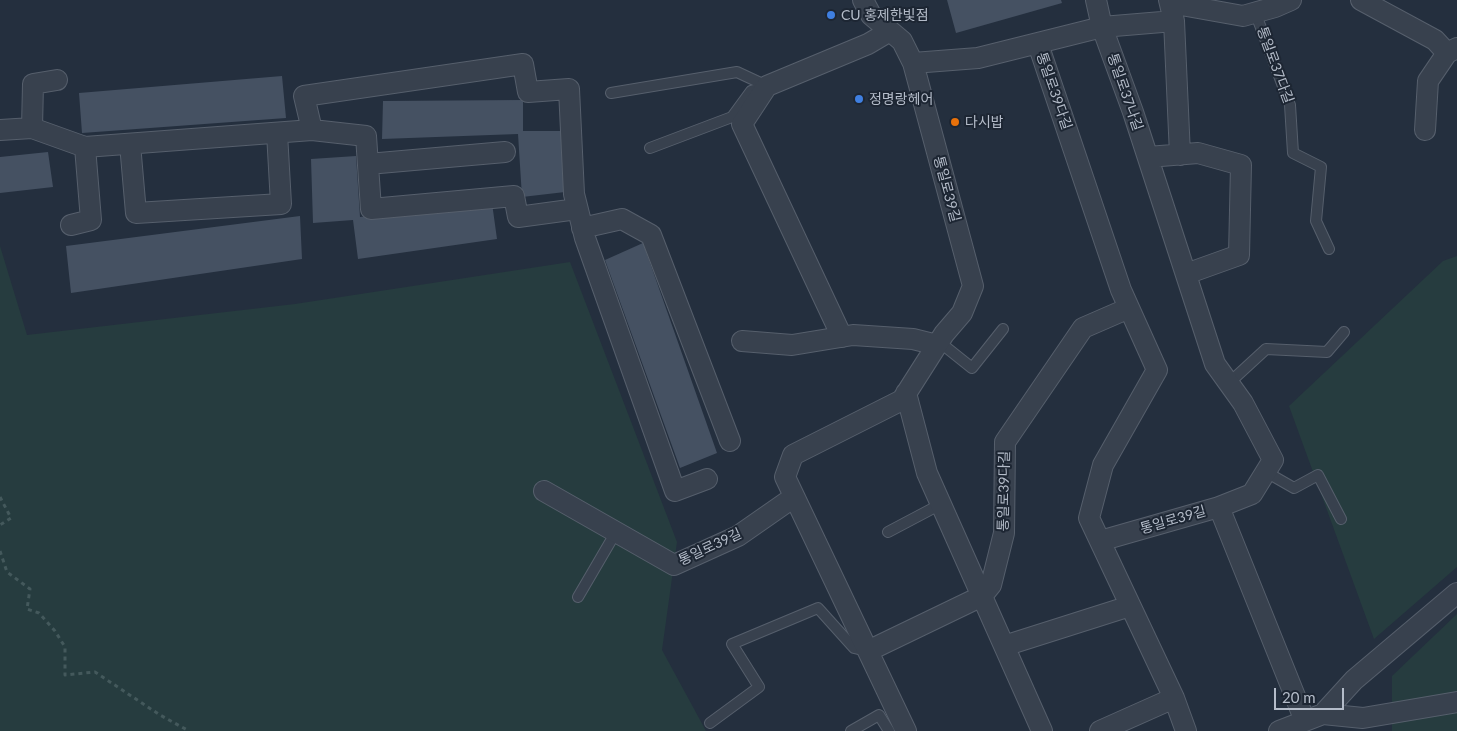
<!DOCTYPE html>
<meta charset="utf-8">
<style>
body{margin:0}
#map{position:relative;width:1457px;height:731px;overflow:hidden;background:#242f3e;font-family:Lato,sans-serif}
canvas{display:block}
.scale{position:absolute;left:1274px;top:688px;width:70px;height:22px;box-sizing:border-box;border:2px solid #b4bcc9;border-top:0;padding-left:6px;font-size:15px;line-height:18px;white-space:nowrap;color:#b4bcc9;-webkit-text-stroke:4px #1d2633;paint-order:stroke}
</style>
<div id="map">
<canvas width="1457" height="731"></canvas>
<div class="scale">20 m</div>
</div>
<script>
const ctx = document.querySelector('canvas').getContext('2d');
ctx.lineJoin = 'round';
function fill(path, color) { ctx.fillStyle = color; ctx.fill(path, 'evenodd'); }
function stroke(path, color, width, dash) { ctx.strokeStyle = color; ctx.lineWidth = width; ctx.lineCap = dash ? 'butt' : 'round'; ctx.setLineDash(dash || []); ctx.stroke(path); }
function write(font, color, halo, rows, align = 'center') {
  ctx.font = font + ' Lato,"Noto Sans KR",sans-serif'; ctx.lineWidth = 4; ctx.setLineDash([]); ctx.textBaseline = 'middle'; ctx.strokeStyle = halo; ctx.fillStyle = color; for (const [text, x, y, turn = 0] of rows) {
    ctx.save(); ctx.translate(x, y); ctx.rotate((+turn || 0) * Math.PI / 180); ctx.textAlign = isNaN(turn) ? turn : align; if (halo) ctx.strokeText(text, 0, 0); ctx.fillText(text, 0, 0); ctx.restore();
  }
}
fill(new Path2D(`
 M0 246 27 335 295 304 570 262 677 542 662 650 706 731H0Z
 M1457 256V567L1374 639 1289 406 1443 261Z
 M1457 614V731H1392V676Z`), '#263c3f');
fill(new Path2D(`
 M947 0H1061L1062 3 956 33Z
 M282 76 286 118 82 133 79 93Z
 M523 100V131H561L565 192 522 197 518 134 382 139 383 101Z
 M48 152 53 187 0 193V157Z
 M356 156 360 217 492 203 497 239 358 259 353 220 313 223 311 159Z
 M300 216 302 259 71 293 66 246Z
 M643 243 717 453 680 468 605 260Z`), '#455162');
const service = new Path2D(`
 M1255 12 1290 105 1293 153 1321 167 1316 221 1329 249
 M611 93 737 72 767 86
 M650 148 732 117 751 91 766 86
 M937 345 947 348 972 368 1003 329
 M1229 383 1266 349 1327 352 1344 332
 M1266 472 1294 488 1318 475 1341 519
 M888 532 941 504
 M578 597 616 532
 M710 723 759 687 732 644 818 608 854 648 867 651
 M851 731 879 715 889 731`);
const minor = new Path2D(`
 M863 0 871 15 902 41 913 63 973 286 962 313 944 334 902 400 793 455 785 477 906 731
 M1096 0 1102 27 1133 112 1215 364 1243 403 1273 460 1252 494 1219 507 1100 541
 M1169 0 1174 21 1180 155
 M1361 0 1435 40 1447 53
 M1170 3 1243 16 1275 7 1291 0
 M1038 44 1121 290 1157 370 1103 465 1089 518 1174 698 1186 731
 M913 63 978 58 1102 27 1174 21
 M32 128 85 147 91 220 71 225
 M0 130 32 128 33 84 57 80
 M312 130 366 136 371 209 514 196 518 217 577 209
 M1425 130 1428 81 1447 53 1457 48
 M130 144 136 213 281 204 277 133
 M85 147 312 130 304 96 523 64 528 92 569 89 574 194 585 238 675 491 707 479
 M1148 157 1198 153 1241 165 1239 255 1186 274
 M368 164 505 152
 M582 228 622 219 651 235 730 441
 M842 337 742 124 767 86 868 44 890 31
 M742 341 792 345 853 335 913 339 937 345
 M906 393 927 473 1042 731
 M544 491 674 565 738 536 794 497
 M1219 507 1305 721
 M1004 646 1130 606
 M868 651 982 596 991 585 1004 533 1005 442 1083 328 1129 308
 M1323 714 1363 718 1457 702
 M1100 731 1174 698
 M1279 731 1323 714 1354 680 1457 593`);
stroke(service, '#565f6c', 12);
stroke(minor, '#565f6c', 22);
stroke(new Path2D(`
 M0 497 11 518 0 525
 M0 551 7 572 30 589 27 609 39 613 55 631 65 647V675L95 672 160 715 189 731`), '#44595c', 3, [4, 4]);
stroke(service, '#38414e', 10);
stroke(minor, '#38414e', 20);
for (const [x, y, r, color] of [
 [831,15,5,"#3f7fe0"],
 [859,99,5,"#3f7fe0"],
 [955,122,5,"#e8710a"]
]) { const dot = new Path2D(); dot.arc(x, y, r, 0, 2 * Math.PI); ctx.fillStyle = color; ctx.fill(dot); stroke(dot, '#1d2633', 2); }
write('14px', '#b4bcc9', '#1d2633', [
 ["CU 홍제한빛점",841,15],
 ["정명랑헤어",869,99],
 ["다시밥",965,122]
], 'left');
write('14px', '#b4bcc9', '#1d2633', [
 ["통일로37다길",1275,65,70],
 ["통일로39다길",1054,91,71],
 ["통일로37나길",1125,92,71],
 ["통일로39길",947,189,75],
 ["통일로39다길",1004,491,-89],
 ["통일로39길",1173,520,-16],
 ["통일로39길",710,547,-25]
]);
</script>
